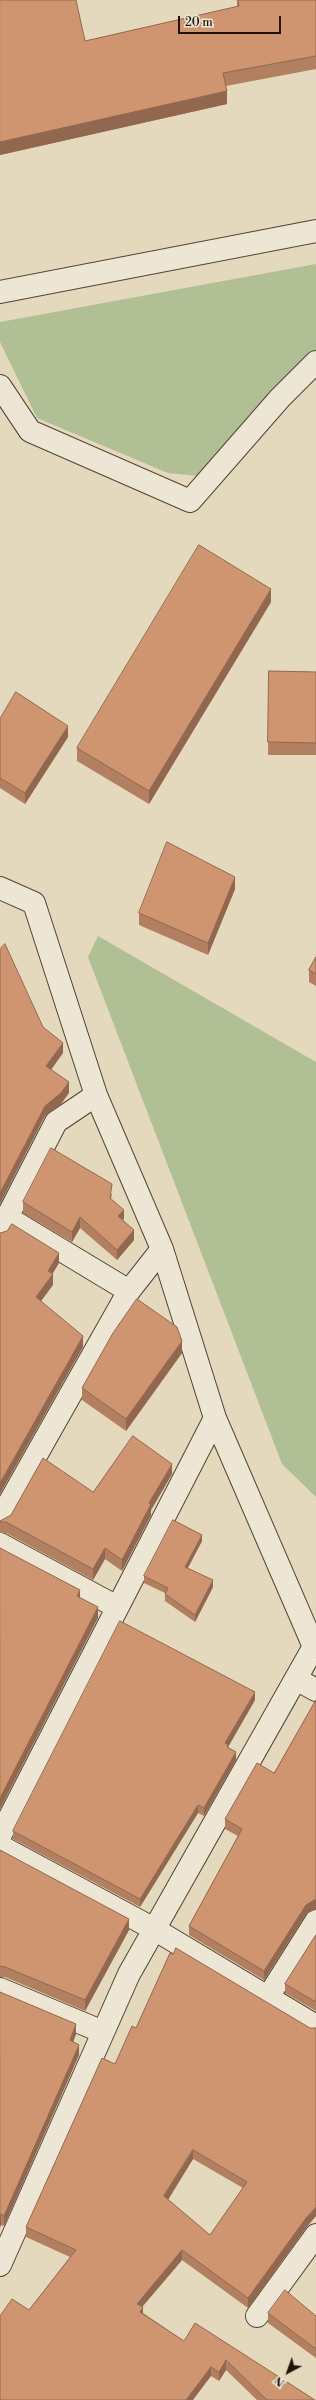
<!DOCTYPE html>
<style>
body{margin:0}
#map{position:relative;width:316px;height:2400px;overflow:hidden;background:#e4d8bd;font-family:"Libre Bodoni",serif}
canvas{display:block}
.north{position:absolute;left:268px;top:2352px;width:40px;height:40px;-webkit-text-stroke:3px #ede6d4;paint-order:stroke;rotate:221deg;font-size:11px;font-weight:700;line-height:16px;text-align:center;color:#211307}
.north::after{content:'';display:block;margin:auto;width:14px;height:18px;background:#211307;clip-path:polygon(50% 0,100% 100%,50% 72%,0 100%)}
.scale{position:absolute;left:178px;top:16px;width:103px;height:18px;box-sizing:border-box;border:2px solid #211307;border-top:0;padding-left:5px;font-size:12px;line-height:14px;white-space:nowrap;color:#211307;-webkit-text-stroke:3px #ede6d4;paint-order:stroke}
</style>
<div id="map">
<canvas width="316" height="2400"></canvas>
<div class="north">N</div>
<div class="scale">20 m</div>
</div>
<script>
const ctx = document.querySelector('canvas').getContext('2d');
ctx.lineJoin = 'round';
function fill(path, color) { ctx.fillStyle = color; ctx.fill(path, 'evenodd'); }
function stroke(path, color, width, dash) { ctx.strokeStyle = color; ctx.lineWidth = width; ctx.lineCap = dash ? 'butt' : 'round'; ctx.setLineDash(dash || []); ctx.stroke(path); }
fill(new Path2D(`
 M316 264V350L255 411 199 476 168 473 37 418 0 342V322Z
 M98 936 316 1062V1497L282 1464 88 957Z`), '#b0bf94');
const minor = new Path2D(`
 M0 292 316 231
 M0 386 30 431 190 501 280 398 316 362
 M0 888 34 903 96 1095 162 1249 215 1418 314 1647
 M8 1218 129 1291
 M0 1231 56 1122 96 1095
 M0 1519 129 1291 162 1249
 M0 1544 117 1607
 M296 1679 316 1690
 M0 1836 215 1418
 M0 1846 154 1929 316 2026
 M0 1989 103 2032
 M268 1997 316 1921
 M0 2265 129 1974 316 1643
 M257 2316 316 2235`);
stroke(minor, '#524434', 24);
stroke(minor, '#ede6d4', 22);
fill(new Path2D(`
 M0 0 85 41 237 7V0H316V69L226 86 227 104 0 155Z
 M271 602 149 804 77 761V748Z
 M269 671 316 672V755H268Z
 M0 719 68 737 25 804 0 788Z
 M235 889 208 955 139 925V913Z
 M316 957V986L309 982V970Z
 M112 1194 111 1199 134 1240 117 1260 80 1228 72 1242 23 1213V1202Z
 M182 1353 126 1431 82 1400V1388Z
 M172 1474 151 1510V1515L122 1571 105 1559 93 1580 6 1533H0V1521L93 1492Z
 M202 1541 188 1568 213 1587 195 1622 165 1601V1593L144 1583V1576Z
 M255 1700 228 1747 236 1760 204 1816 198 1813 140 1907 13 1839V1831Z
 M316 1700V1909L306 1914 264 1980 189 1935V1926L238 1836 225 1829V1819L274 1773Z
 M0 1850 129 1930 85 2011 5 1977H0Z
 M316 1935V2011L285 1993V1984Z
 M0 1992 76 2034 73 2042 79 2055 4 2226 1 2225Z
 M136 2028H310L306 2228 248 2308 182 2260 142 2307 143 2313 184 2341 315 2400H257L226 2370 219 2381 211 2376 29 2310 70 2257 26 2237V2227L115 2064ZM193 2159 243 2188 210 2235 168 2200Z
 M268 2313 316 2316V2358L268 2323Z`), '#b28061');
fill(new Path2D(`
 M227 91V104L0 155V142Z
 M271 589V602L149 804V791Z
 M68 726V737L25 804V793Z
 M235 877V889L208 955V943Z
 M63 1043V1053L46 1077V1066Z
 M69 1082V1093L61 1104 45 1116 0 1204V1193L45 1106Z
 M124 1210V1220L118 1216Z
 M80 1217V1228L72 1242V1232Z
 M134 1230V1240L117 1260V1250Z
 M59 1253V1263L49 1280 53 1274V1285L36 1308V1297L48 1271Z
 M83 1336V1347L0 1494V1483Z
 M182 1341V1353L126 1431V1419Z
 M172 1464V1474L151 1510V1515L122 1571V1560L149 1503Z
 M202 1535V1541L185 1573V1567Z
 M105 1548V1559L93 1580V1569Z
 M213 1580V1587L195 1622V1615Z
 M80 1590V1601L77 1596Z
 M98 1607V1618L0 1809V1798Z
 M255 1692V1700L228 1747V1753L225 1743Z
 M236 1752V1760L204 1816V1808Z
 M198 1805V1813L140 1907V1899Z
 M316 1899V1909L306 1914 264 1980V1971L306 1905Z
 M129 1919V1930L85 2011V2000Z
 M76 2024V2034L70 2051V2040Z
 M79 2045V2055L4 2226V2216Z
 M193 2150V2159L164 2206V2196Z
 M316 2207V2216L306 2228 248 2308V2298L306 2218Z
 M1 2214V2225L0 2228V2218Z
 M182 2250V2260L137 2313V2304Z
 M143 2307V2316L140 2312Z
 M226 2360V2370L219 2381V2372Z
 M211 2367V2376L193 2400H186Z`), '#91684f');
const building = new Path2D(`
 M0 0H76L85 41 239 6 238 0H316V56L223 73 227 91 0 142Z
 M199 545 271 589 149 791 77 748Z
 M269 671 316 672V743L268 742Z
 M16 692 68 726 25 793 0 778V719Z
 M167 842 235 877 208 943 139 913Z
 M5 944 43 1027 63 1043 46 1066 69 1082 61 1093 45 1106 0 1193V949Z
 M316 957V974L309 970Z
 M51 1148 112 1184 110 1198 124 1210 118 1216 134 1230 117 1250 80 1217 72 1232 23 1202Z
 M12 1224 59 1253 48 1271 53 1274 36 1297 83 1336 0 1483V1233L7 1231Z
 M137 1299 177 1327 182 1341 126 1419 82 1388 113 1333Z
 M133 1436 172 1464 149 1503 151 1504 122 1560 105 1548 93 1569 6 1522H0V1521L11 1515 43 1458 93 1492Z
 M173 1520 202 1535 185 1567 213 1580 195 1615 165 1594 168 1588 144 1576Z
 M0 1548 80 1590 77 1596 98 1607 0 1798Z
 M120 1621 255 1692 225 1743 228 1745 227 1747 236 1752 204 1808 198 1805 140 1899 13 1831Z
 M316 1700V1899L306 1905 264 1971 189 1926 242 1829 225 1819 257 1763 274 1773Z
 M0 1850 129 1919 85 2000 5 1967 0 1966Z
 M316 1935V2002L285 1984Z
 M176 1948 310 2028H316V2207L306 2218 248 2298 182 2250 137 2304 143 2307 140 2312 184 2341 195 2323 315 2400H267L226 2360 219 2372 211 2367 186 2400H0V2316L12 2299 29 2310 76 2250 26 2227 102 2058 115 2064 132 2026 136 2028 170 1953 173 1954ZM193 2150 247 2182 210 2235 164 2196Z
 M0 1992 76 2024 70 2040 79 2045 4 2216 1 2214 0 2218Z
 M285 2290 316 2316V2349L268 2313Z`);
fill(building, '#cf9571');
stroke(building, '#91684f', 1);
</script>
